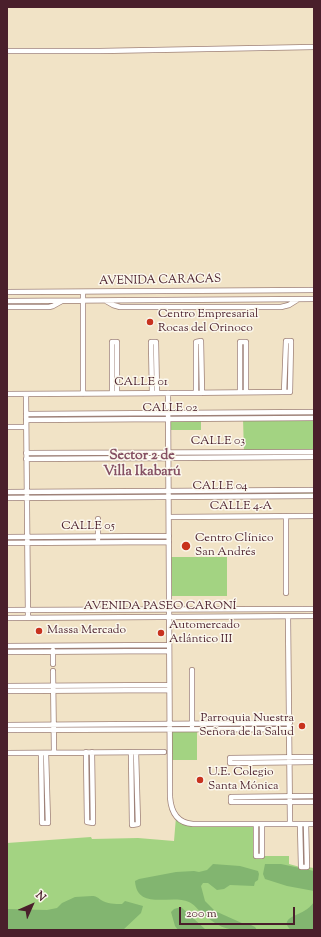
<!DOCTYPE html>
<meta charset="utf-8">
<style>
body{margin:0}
#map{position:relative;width:321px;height:937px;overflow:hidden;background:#f1e3c6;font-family:"Sorts Mill Goudy",serif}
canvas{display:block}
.frame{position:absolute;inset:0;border:8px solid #4a1f2b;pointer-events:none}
.north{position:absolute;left:12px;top:885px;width:40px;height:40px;-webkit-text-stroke:3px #fbf7ec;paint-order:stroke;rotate:45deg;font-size:11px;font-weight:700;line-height:16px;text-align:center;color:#4a1f2b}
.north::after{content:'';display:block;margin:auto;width:14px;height:18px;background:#4a1f2b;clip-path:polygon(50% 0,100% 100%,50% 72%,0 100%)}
.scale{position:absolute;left:179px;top:907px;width:116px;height:18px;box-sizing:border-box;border:2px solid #4a1f2b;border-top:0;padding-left:5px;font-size:12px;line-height:14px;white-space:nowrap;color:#4a1f2b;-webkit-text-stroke:3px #fbf7ec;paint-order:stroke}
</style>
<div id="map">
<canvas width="321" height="937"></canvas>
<div class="frame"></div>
<div class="north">N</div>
<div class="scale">200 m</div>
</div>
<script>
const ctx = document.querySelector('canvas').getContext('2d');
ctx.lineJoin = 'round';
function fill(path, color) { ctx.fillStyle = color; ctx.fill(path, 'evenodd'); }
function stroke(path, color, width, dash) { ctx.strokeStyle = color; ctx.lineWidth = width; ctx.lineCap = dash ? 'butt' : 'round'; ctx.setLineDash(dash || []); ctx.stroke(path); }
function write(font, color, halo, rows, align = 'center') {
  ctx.font = font + ' "Sorts Mill Goudy",serif'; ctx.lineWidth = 3; ctx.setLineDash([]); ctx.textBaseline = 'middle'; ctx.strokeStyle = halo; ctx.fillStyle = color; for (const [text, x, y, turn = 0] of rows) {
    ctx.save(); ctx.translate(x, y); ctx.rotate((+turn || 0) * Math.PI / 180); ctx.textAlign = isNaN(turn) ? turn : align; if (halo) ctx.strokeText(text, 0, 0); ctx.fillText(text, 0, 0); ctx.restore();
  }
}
fill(new Path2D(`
 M314 412V457L26 458V453L244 452 243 419H201V430H168V419H26V414Z
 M314 490V496L7 498V492Z
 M169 536V542L7 543V537Z
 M169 557H227V596H169Z
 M169 645V651L7 652V646Z
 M290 723V729H197V760H170L169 730H7V725Z
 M176 817 186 823 262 824V856H289V864L300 867V824H306L307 867 314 868V930H7V843L91 837 92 839 138 838 174 841Z`), '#a3d382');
fill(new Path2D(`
 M213 864 240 866 258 871 259 874 258 880 255 882 254 886 230 885 224 889 217 890 208 883H203L201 886 205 901 215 911 244 924 251 925 255 927 257 930C230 930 225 932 203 914 198 910 194 904 189 902 171 894 137 911 135 881L139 879 176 872 194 871 199 872 207 870Z
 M265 864H281L314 871V891L287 886 265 879 263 874Z
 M92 896C96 896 97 897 101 900 107 904 115 904 122 904L125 901 143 906 141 913 123 930H7V909L47 910 57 908 62 903 75 897Z
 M314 902V930H291C279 919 296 916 304 911 308 909 311 906 314 902Z
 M181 907 206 930H178L175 926 171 912 174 909Z`), '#82b570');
const minor = new Path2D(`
 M7 51H100L314 47
 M7 292 314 290
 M83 292V394
 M7 301 314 299
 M106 301 113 305 120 307H281L289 305 297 300
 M7 307H49L53 306 62 301
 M240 392V342H246V392
 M112 393V342H117V393
 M152 393 151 342H156L157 393
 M168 393 170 797C171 812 177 823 193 824H314
 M196 393V342L201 341 202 393
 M7 394C99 394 192 393 284 392H290L291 341H286L284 392
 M26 394 28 618
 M26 414 314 412
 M26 420 314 418
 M7 427H26
 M26 453 314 452
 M26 459 314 457
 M7 492 314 490
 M7 498 314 496
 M169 517 314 516
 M7 537 169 536
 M98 539V519
 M7 543 169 542
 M286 593V516
 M7 610 314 609
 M288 616 290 824
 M7 618 314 616
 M7 646 169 645
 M7 652 169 651
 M53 664V650
 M192 670V726
 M53 671 54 752
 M7 686 169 685
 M7 691 169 690
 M7 725 290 723
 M7 730 290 729
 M86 752 87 822 93 823 92 752
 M131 752 132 825 138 824 136 752
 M7 753 164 752
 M41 753 42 823H48L46 753
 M314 757 230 758V763L314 762
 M314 796 231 797V802H314
 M256 824V856H262V824
 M300 824 301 867H307L306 824`);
stroke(minor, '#9e8178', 6);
stroke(minor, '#fff', 4.5);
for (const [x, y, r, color] of [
 [150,322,4,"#c8321e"],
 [186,546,5,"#c8321e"],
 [39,631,4,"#c8321e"],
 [161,633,4,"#c8321e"],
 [302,726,4,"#c8321e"],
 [200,780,4,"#c8321e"]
]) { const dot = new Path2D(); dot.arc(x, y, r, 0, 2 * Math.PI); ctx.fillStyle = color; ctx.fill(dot); stroke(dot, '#fbf7ec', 1.5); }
write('12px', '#4a1f2b', '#fbf7ec', [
 ["AVENIDA CARACAS",160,281,-1],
 ["CALLE 01",141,383],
 ["CALLE 02",170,409],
 ["CALLE 03",218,442],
 ["CALLE 04",220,487],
 ["CALLE 4-A",241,507],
 ["CALLE 05",88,527],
 ["AVENIDA PASEO CARONÍ",160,607]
]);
write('12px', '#4a1f2b', '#fbf7ec', [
 ["Centro Empresarial",158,315],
 ["Rocas del Orinoco",158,329],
 ["Centro Clínico",195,539],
 ["San Andrés",195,553],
 ["Automercado",169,626],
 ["Atlántico III",169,640],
 ["Massa Mercado",47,631],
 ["Parroquia Nuestra",294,719,"right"],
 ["Señora de la Salud",294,733,"right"],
 ["U.E. Colegio",208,773],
 ["Santa Mónica",208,787]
], 'left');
write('bold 14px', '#855063', '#fbf7ec', [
 ["Sector 2 de",142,457],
 ["Villa Ikabarú",142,473]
]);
</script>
